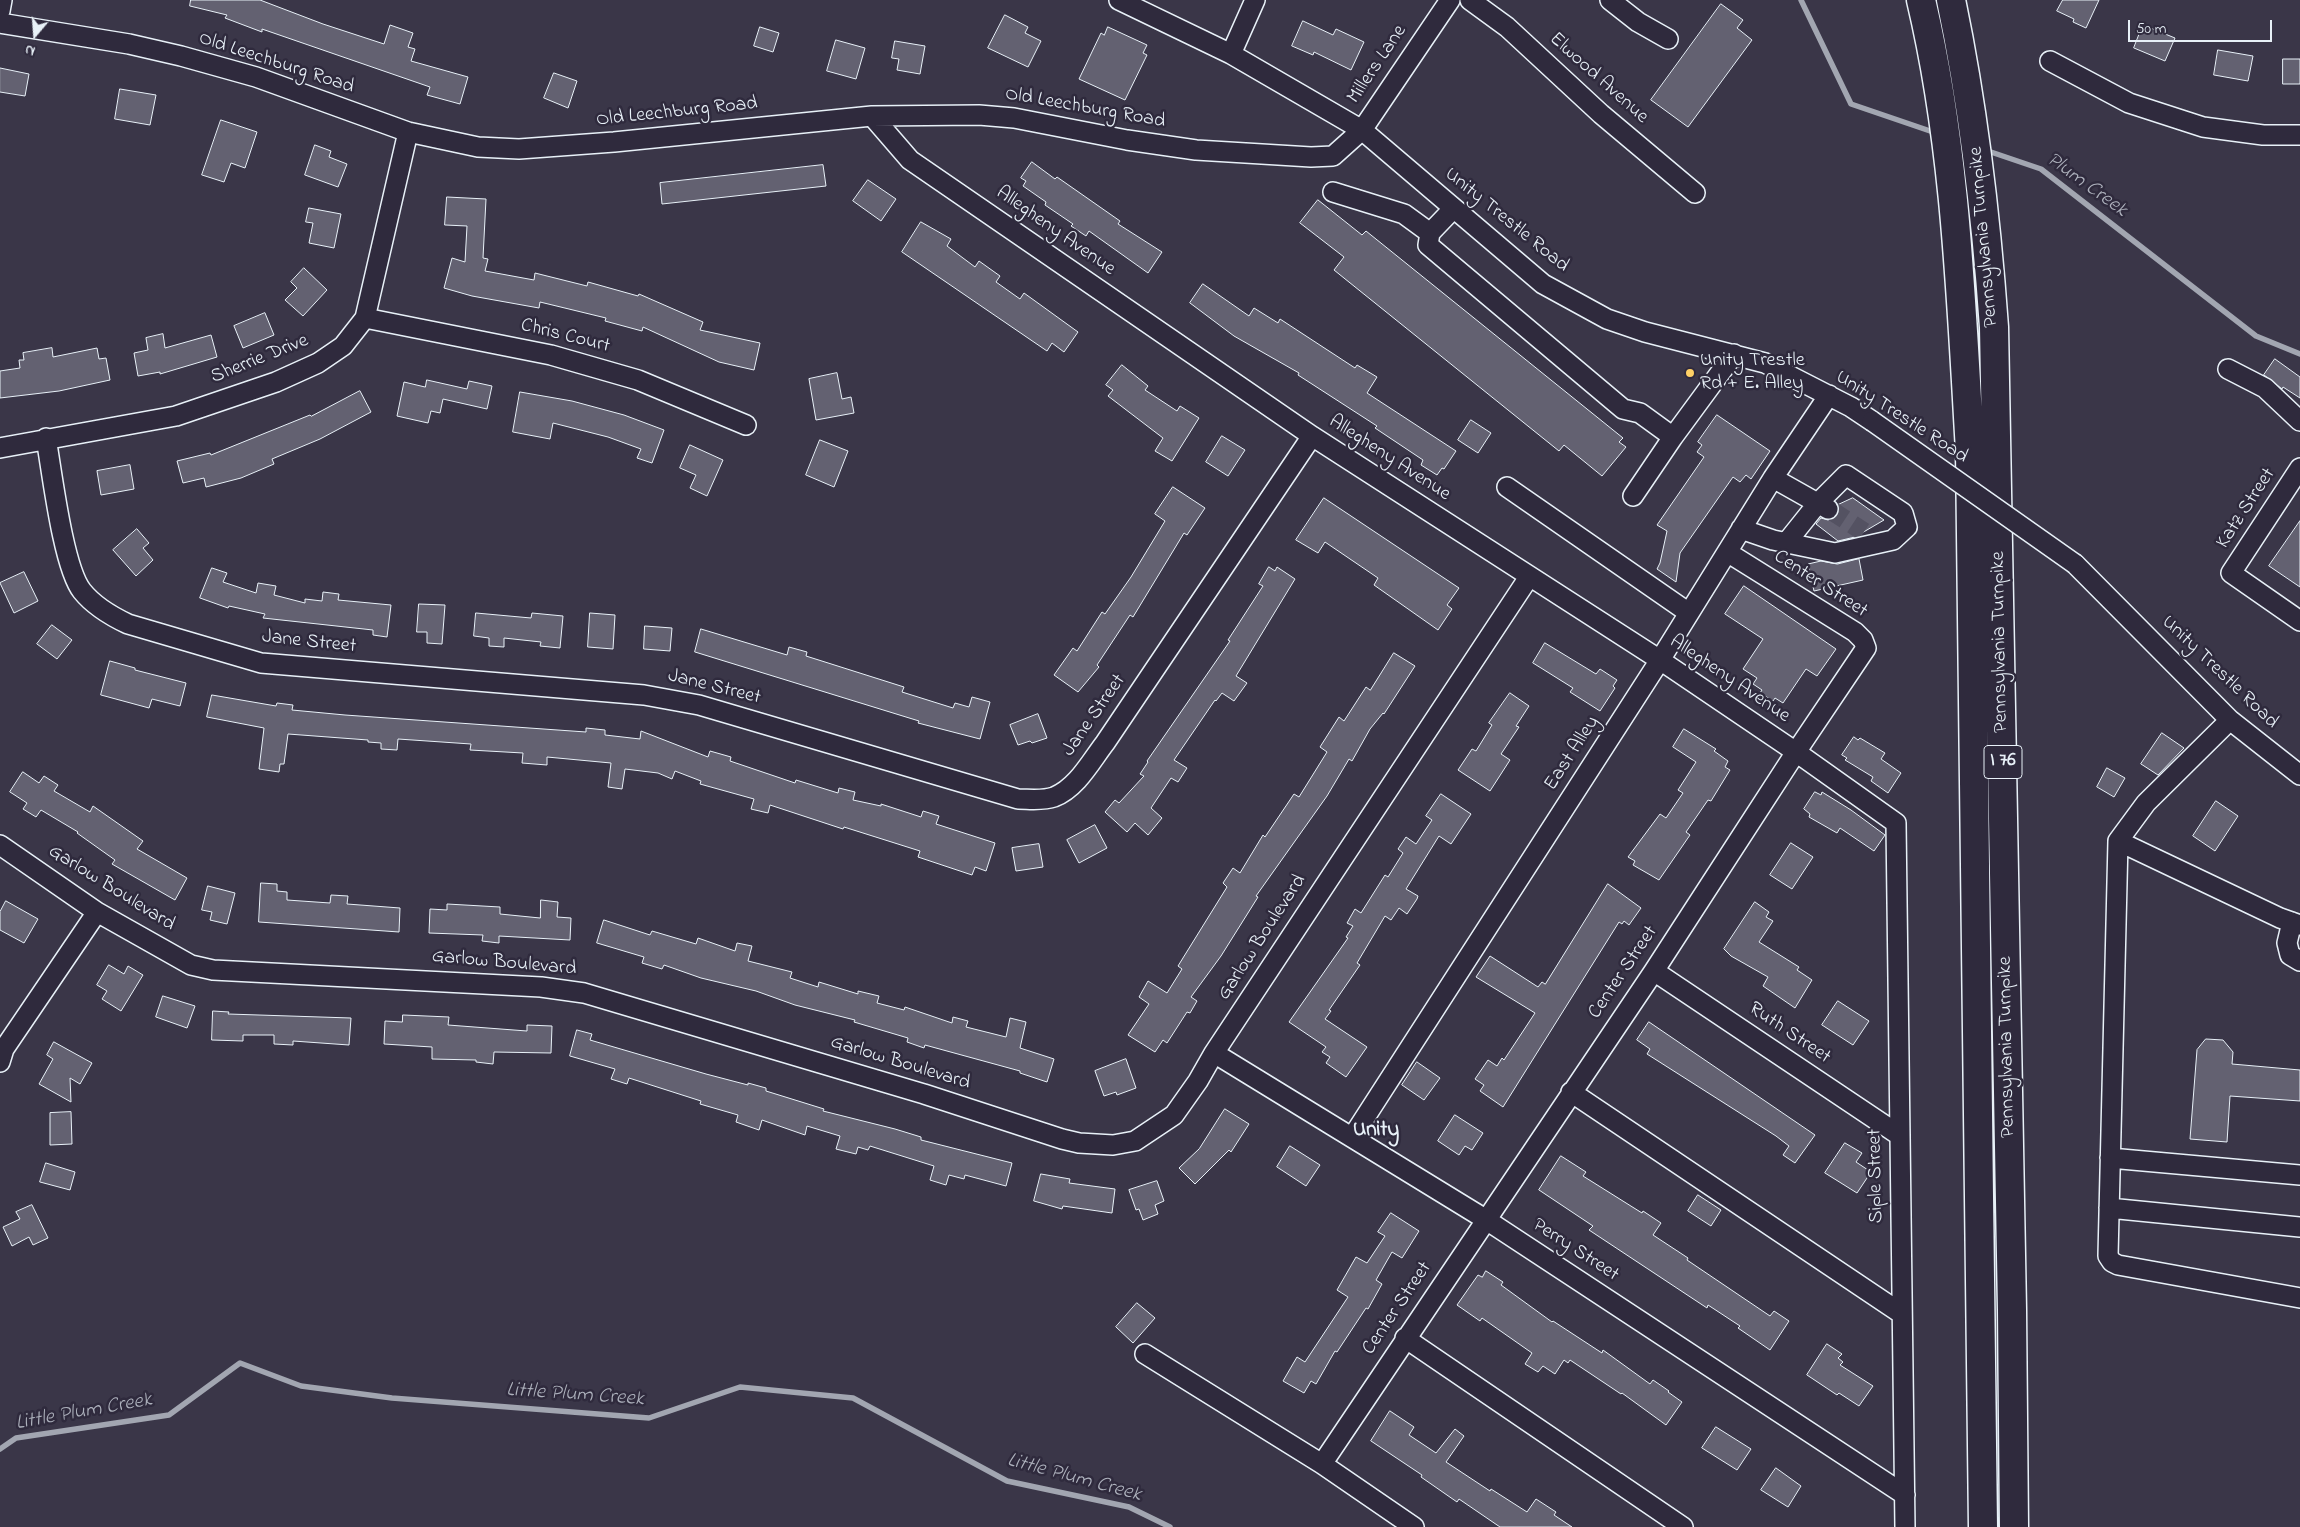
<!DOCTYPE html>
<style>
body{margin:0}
#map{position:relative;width:2300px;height:1527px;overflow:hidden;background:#3a3648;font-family:"Indie Flower",sans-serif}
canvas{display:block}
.north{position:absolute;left:10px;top:10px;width:50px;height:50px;-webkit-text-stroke:4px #2f2a3d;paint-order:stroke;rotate:198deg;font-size:14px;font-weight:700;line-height:20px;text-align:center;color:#e8f1f8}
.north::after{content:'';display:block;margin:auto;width:18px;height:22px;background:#e8f1f8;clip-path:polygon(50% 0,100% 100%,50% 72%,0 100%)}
.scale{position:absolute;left:2128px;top:20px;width:144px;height:22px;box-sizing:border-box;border:2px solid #e8f1f8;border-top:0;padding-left:6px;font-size:15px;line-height:18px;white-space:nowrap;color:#e8f1f8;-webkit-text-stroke:4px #2f2a3d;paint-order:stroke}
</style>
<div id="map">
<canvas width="2300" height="1527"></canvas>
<div class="north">N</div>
<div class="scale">50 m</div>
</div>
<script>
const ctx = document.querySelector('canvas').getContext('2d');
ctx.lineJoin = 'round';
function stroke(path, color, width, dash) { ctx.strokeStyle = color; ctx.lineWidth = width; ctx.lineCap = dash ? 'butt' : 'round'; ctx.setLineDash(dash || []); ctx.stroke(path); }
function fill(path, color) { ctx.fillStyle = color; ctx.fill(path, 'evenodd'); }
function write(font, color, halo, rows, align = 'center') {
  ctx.font = font + ' "Indie Flower",sans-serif'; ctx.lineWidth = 5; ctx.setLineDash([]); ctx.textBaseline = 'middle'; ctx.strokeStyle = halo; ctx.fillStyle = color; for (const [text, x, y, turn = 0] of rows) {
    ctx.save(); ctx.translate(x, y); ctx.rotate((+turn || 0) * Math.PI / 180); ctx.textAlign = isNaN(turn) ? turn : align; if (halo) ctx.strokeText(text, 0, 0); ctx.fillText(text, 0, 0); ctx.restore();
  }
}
stroke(new Path2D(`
 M1801 0 1851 104 1936 133
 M1985 150 2041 169 2256 336 2300 354
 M0 1449 16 1438 169 1415 240 1363 301 1386 392 1398 649 1418 740 1387 853 1398 1007 1481 1129 1507 1170 1527`), '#a2a6b1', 5.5);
const building = new Path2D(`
 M191 0H260L323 24 384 44 390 25 413 33 408 47 415 49 411 61 468 77 460 104 427 95 430 87 262 29V32L225 18 227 15 190 6Z
 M2063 0H2099L2086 28 2073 22 2074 19 2057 11Z
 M1721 4 1743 20 1737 28 1752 40 1688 127 1651 100Z
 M1005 15 1028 27 1025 33 1041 41 1028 67 988 48Z
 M1303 21 1333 35 1336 29 1364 42 1351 70 1314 52 1313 55 1292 46Z
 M2143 25 2175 38 2165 61 2134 48Z
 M760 27 779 33 773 52 754 46Z
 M1108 27 1147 45 1143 53 1147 55 1125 100 1079 79 1101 33 1104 35Z
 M836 40 865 48 856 79 827 71Z
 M895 41 925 46 920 74 897 70 899 59 892 58Z
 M2218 50 2253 56 2248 81 2214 75Z
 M2283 59H2300V84H2283Z
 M0 68 29 74 25 96 0 92Z
 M554 73 577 81 568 108 544 98Z
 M120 89 156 95 150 125 115 119Z
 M221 120 257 132 245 168 231 163 224 182 202 175Z
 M315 145 331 151 329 157 347 164 338 187 305 175Z
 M1032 162 1055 179 1057 177 1120 221 1118 224 1162 252 1148 273 1089 231 1086 236 1071 226 1073 224 1045 205 1046 202 1023 186 1026 181 1021 178Z
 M823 165 826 186 662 204 660 183Z
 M868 180 896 199 881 221 853 201Z
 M447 197 486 199 483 258 488 259 485 271 534 280 535 273 587 286 588 282 638 296 639 294 703 322 700 330 760 343 754 370 719 362 643 327 642 331 605 321 606 318 540 302 539 308 472 296 444 288 452 258 465 262 467 226 445 225Z
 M1318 200 1362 235 1366 231 1623 438 1619 442 1626 447 1602 476 1564 445 1559 451 1334 270 1344 257 1300 223Z
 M309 208 341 214 334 248 309 243 313 223 306 222Z
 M921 222 951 239 947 246 975 267 979 261 1000 276 996 282 1020 299 1024 293 1078 332 1064 352 1052 343 1047 351 902 252Z
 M304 268 327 290 303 316 285 300 297 288 291 282Z
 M1203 284 1249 316 1254 308 1278 323 1280 319 1355 368 1357 365 1377 377 1367 393 1456 451 1444 469 1442 468 1437 475 1421 465 1423 460 1375 428 1377 426 1298 375 1299 373 1234 336 1190 303Z
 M265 313 274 335 243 348 234 326Z
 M163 334 165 348 211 335 217 357 160 374V372L138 376 134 353 148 350 146 338Z
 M52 348 53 357 97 348 99 359 106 358 110 380 59 391 0 398V371L20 368 19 360H24L23 353Z
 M2275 359 2300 377V398L2283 387 2282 389 2264 375Z
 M1122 365 1148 386 1145 390 1177 411 1180 406 1199 418 1172 461 1155 451 1163 438 1108 396 1113 390 1106 385Z
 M837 373 842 399 851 397 854 413 816 420 809 379Z
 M427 380 467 389 469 381 492 386 487 409 443 399 440 413 431 411 428 423 397 416 404 382 425 387Z
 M360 391 371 412 320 439 272 459 274 464 241 478 206 487 204 478 183 483 177 461 210 453 211 455 310 415 311 416Z
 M520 392 572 401 624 415 664 430 652 463 637 458 641 449 608 437 553 423 550 439 513 432Z
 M1717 415 1770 451 1751 479 1746 475 1740 482 1733 477 1680 553 1676 582 1657 569 1660 563 1667 531 1657 525 1704 457 1697 452 1702 445 1698 442Z
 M1471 420 1491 433 1478 453 1458 440Z
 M1222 436 1245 450 1228 476 1206 462Z
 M820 440 848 451 834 487 806 475Z
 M690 445 723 460 707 496 690 488 696 475 680 468Z
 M130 465 134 489 101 495 97 471Z
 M1173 487 1205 508 1187 535 1184 533 1133 617 1130 615 1097 665 1099 667 1078 692 1054 675 1073 648 1077 651 1102 612 1105 614 1131 577 1165 521 1155 514Z
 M1324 498 1459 588 1447 605 1452 609 1438 630 1374 585 1378 578 1325 542 1318 553 1296 540Z
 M1853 498 1884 520 1855 537 1838 541 1816 524 1821 518 1828 520 1834 518 1838 514V505Z
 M2300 521V587L2269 566Z
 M137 529 149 543 143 548 153 560 136 576 113 550Z
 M1859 559 1863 580 1814 591 1808 564 1821 561 1837 564Z
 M1269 567 1275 571 1277 567 1295 579 1236 676 1247 683 1234 701 1222 693 1216 701 1215 700 1174 760 1187 768 1178 782 1171 778 1151 808 1162 818 1148 835 1135 823 1127 832 1105 812 1115 800 1119 803 1144 776 1140 774 1148 762 1147 761 1230 641 1228 640 1263 586 1259 584Z
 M212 568 227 573 223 582 256 593 258 583 276 586 274 595 305 603V599L322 601 323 592 339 594 338 600 391 605 387 637 373 635V630L263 618 265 614 229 606 228 608 200 598Z
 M24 572 38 601 14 613 0 583Z
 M1744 586 1836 649 1817 676 1806 669 1783 703 1775 698 1773 701 1760 693 1762 690 1753 684 1757 678 1743 669 1763 639 1725 614Z
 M419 604 445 605 442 644 427 643V632H417Z
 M476 613 531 618 532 613 563 616 560 648 540 646 541 642 504 638V647L489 646V638L474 636Z
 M590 613 615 615 613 649 588 647Z
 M52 625 72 640 57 659 37 644Z
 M645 626 672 628 670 651 644 649Z
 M701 629 787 655 789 647 807 652 806 656 904 687 902 692 953 708 955 703 969 707 972 697 990 702 980 739 918 723 919 721 695 652Z
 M1545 643 1596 674 1600 669 1617 680 1613 686 1615 688 1600 711 1570 692 1573 688 1533 663Z
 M1394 653 1415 666 1384 714 1383 713 1370 729 1352 761 1349 759 1327 796 1256 896 1258 897 1221 956 1191 997 1197 1001 1190 1013 1187 1012 1167 1043 1163 1040 1155 1052 1128 1035 1149 1004 1139 997 1148 981 1167 993 1182 969 1178 966 1227 887 1223 883 1233 868 1240 873 1263 835 1265 837 1294 794 1299 797 1327 752 1320 747 1339 717 1344 721 1366 687 1370 690Z
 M110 661 135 668V670L186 683 180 706 152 699 149 708 101 695Z
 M1510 693 1529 706 1516 726 1519 727 1501 754 1510 760 1490 791 1458 770 1472 749 1476 751 1492 725 1489 723Z
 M212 695 276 706 277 703 293 705 292 710 345 715 586 732V728L605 730V735L640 739 641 731 708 757 710 751 731 757 730 761 795 783 796 780 838 793 839 788 855 792 853 800 881 806V804L921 817 923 811 939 816 936 824 995 843 986 871 975 867 972 875 918 857 920 851 844 827 843 829 770 805 768 813 751 809 754 799 700 784 701 781 675 771 672 779 658 773 625 769 622 789 608 787 611 763 547 757V765L522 763 523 753 470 750 471 744 398 739 397 750 381 749V743L368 742V740L288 734 284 764H280L279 772 259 769 264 728 207 717Z
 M1038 714 1047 738 1032 743 1030 741 1018 745 1010 725Z
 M1684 729 1716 749 1714 751 1728 761 1725 767 1730 770 1711 801 1708 800 1686 832 1690 835 1659 880 1633 865 1635 861 1628 857 1660 814 1666 818 1683 793 1678 790 1696 762 1673 747Z
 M2162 733 2184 748 2158 775 2141 764Z
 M1854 737 1858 740 1860 738 1885 753 1881 759 1901 773 1888 793 1871 781 1873 777 1845 760 1847 758 1842 755Z
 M2107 768 2125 778 2114 797 2097 787Z
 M23 772 39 783 44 776 58 785 54 791 90 812 93 806 143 841 137 849 187 878 175 900 112 864 115 860 77 833 78 832 41 810 36 817 23 809 27 803 10 792Z
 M1815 792 1821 795 1822 792 1851 810 1885 835 1874 851 1840 828 1837 833 1809 817 1810 814 1804 809Z
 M1441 794 1471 814 1451 844 1439 836 1406 889 1418 896 1417 899 1407 914 1399 908 1391 920 1385 916 1357 963 1360 965 1329 1010 1331 1011 1325 1019 1367 1047 1346 1077 1326 1063 1330 1057 1322 1052 1326 1047 1289 1022 1348 938 1346 937 1353 926 1347 923 1355 909 1361 913 1385 875 1388 877 1403 853 1398 849 1406 837 1416 844 1432 820 1426 816Z
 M2216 801 2238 816 2215 851 2193 836Z
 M1095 825 1107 848 1079 863 1067 840Z
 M1791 843 1813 857 1792 889 1770 875Z
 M1039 844 1043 867 1016 871 1012 848Z
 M261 883 277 884V891L287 892V900L330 903 331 895 348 896 347 904 400 908 399 932 259 922Z
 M1608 884 1641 908 1629 925 1624 921 1622 924 1619 922 1503 1107 1480 1091 1484 1085 1475 1079 1488 1060 1497 1066 1502 1058 1504 1060 1535 1013 1476 977 1490 956 1538 987 1542 982 1545 984Z
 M208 886 235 893 227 924 210 920 212 912 202 910Z
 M541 900 558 902 557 917 571 918 570 940 499 936V943L482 941 483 935 429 933 430 909 447 910V904L500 907V914L540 918Z
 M6 901 38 919 24 943 0 930V912Z
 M1755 902 1769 912 1766 917 1773 921 1759 942 1799 967 1797 970 1812 980 1795 1008 1763 986 1768 977 1731 956 1724 949Z
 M604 920 650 935 652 931 696 944 698 938 735 951 737 943 752 946 748 961 792 972 790 978 818 987 819 982 858 994V991L879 996 877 1003 904 1010 905 1007 952 1023 953 1017 968 1021 966 1027 1006 1037 1010 1018 1026 1022 1020 1048 1054 1059 1047 1082 1020 1073V1071L925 1045 924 1048 907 1042 908 1038 854 1022 855 1020 795 1005 756 991 701 978 664 965 662 969 642 963 644 957 597 943Z
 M109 965 124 974 128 966 143 975 121 1011 102 999 107 991 97 985Z
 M163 996 195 1006 187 1028 156 1017Z
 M1838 1001 1869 1021 1853 1045 1822 1025Z
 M213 1011 229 1012 228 1014 351 1018 349 1045 293 1041V1045L274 1044V1035H243V1041L212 1040Z
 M403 1015 449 1017 448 1025 527 1031V1025L552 1026 551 1053 494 1052 493 1064 476 1062V1060L432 1059V1047L384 1044 385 1021 402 1022Z
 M1649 1022 1815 1135 1795 1163 1783 1155 1789 1146 1776 1136 1647 1054 1650 1049 1637 1040Z
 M577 1030 592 1034 590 1040 706 1074 748 1085V1083L766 1088V1091L824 1109 823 1111 895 1129 921 1137V1140L1012 1163 1006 1186 965 1175 964 1179 949 1175 946 1185 930 1180 934 1166 870 1146 868 1150 858 1147 856 1154 836 1149 840 1136 807 1126 805 1135 762 1120 759 1130 736 1122 738 1115 700 1104 701 1101 629 1078 627 1084 611 1079 615 1069 570 1056Z
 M2206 1039 2223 1040 2233 1052 2232 1064 2300 1070V1101L2230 1096 2227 1142 2190 1139 2197 1050Z
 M54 1042 92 1063 80 1084 70 1078 71 1102 39 1084 53 1059 47 1055Z
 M1126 1059 1136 1088 1117 1095 1116 1092 1104 1096 1095 1071Z
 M1417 1062 1440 1078 1424 1100 1402 1085Z
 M1225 1109 1249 1124 1231 1152 1229 1150 1195 1184 1179 1168 1199 1149Z
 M71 1112 72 1144 50 1145V1113Z
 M1455 1115 1483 1133 1472 1150 1465 1146 1459 1155 1438 1141Z
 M1845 1143 1862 1153 1856 1162 1871 1172 1857 1193 1825 1173Z
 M1290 1146 1320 1165 1306 1186 1277 1167Z
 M1561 1156 1586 1172 1583 1176 1642 1213 1643 1211 1661 1223 1653 1235 1688 1258 1687 1260 1770 1316 1774 1311 1789 1321 1770 1350 1738 1328 1740 1326 1708 1305 1707 1308 1589 1230 1593 1226 1539 1190Z
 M46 1163 75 1172 70 1190 40 1182Z
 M1041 1174 1070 1179 1069 1183 1115 1189 1112 1213 1063 1206 1062 1209 1034 1201Z
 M1157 1181 1164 1201 1155 1205 1158 1214 1143 1220 1139 1209 1136 1210 1129 1190Z
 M1698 1195 1721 1210 1711 1226 1688 1211Z
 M32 1205 48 1238 33 1245 29 1237 12 1246 3 1227 20 1219 16 1212Z
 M1391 1213 1419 1231 1402 1258 1392 1252 1376 1280 1382 1284 1368 1309 1366 1308 1337 1352 1335 1351 1316 1384 1311 1381 1304 1393 1283 1381 1297 1357 1305 1362 1348 1297 1337 1290 1356 1257 1367 1263 1385 1236 1378 1232Z
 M1486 1271 1503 1282 1501 1285 1552 1322 1553 1321 1602 1353 1603 1350 1650 1384 1653 1380 1669 1391 1668 1392 1682 1402 1666 1425 1622 1393 1621 1394 1570 1360 1568 1363 1564 1360 1555 1374 1543 1366 1538 1372 1525 1364 1532 1353 1482 1318 1480 1321 1457 1305 1478 1275 1482 1277Z
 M1137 1303 1155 1318 1133 1343 1116 1327Z
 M1827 1344 1842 1354 1838 1358 1843 1362 1840 1365 1873 1386 1859 1406 1839 1393 1837 1395 1807 1375Z
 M1390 1411 1414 1427 1409 1435 1436 1453 1455 1429 1464 1436 1446 1462 1490 1491 1491 1489 1527 1512 1536 1499 1556 1512 1554 1515 1572 1527H1500L1459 1499 1457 1502 1421 1477 1422 1475 1371 1441Z
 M1716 1427 1751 1449 1737 1470 1702 1448Z
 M1776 1468 1801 1486 1788 1507 1761 1490Z`);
fill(building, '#636171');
stroke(building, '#e8f1f8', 1);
stroke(new Path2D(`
 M1829 509 1864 532`), '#545262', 19, [19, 9]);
const minor = new Path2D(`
 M1119 0 1231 54 1362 130 1543 284 1607 319 1645 332 1765 363 1851 407 1872 421
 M1470 0 1507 27 1601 114 1695 193
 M1610 0 1638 22 1668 39
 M0 11 2 0
 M0 23 129 44 181 56 256 77 408 132 478 147 519 149 614 142 872 116 979 115 1014 118 1127 140 1196 150 1311 157 1333 156 1362 130 1450 0
 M1231 54 1255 0
 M2050 61 2129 103 2203 127 2263 135H2300
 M872 116 910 160 1312 436 1660 660 1796 752 1896 823 1905 1527
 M1333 192 1404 214 1430 233
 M1453 209 1430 233 1428 245 1623 409 1640 413 1673 437
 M365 318 551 355 638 380 746 425
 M2228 369 2265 388 2300 421
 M46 438C52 472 63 567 82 591 94 606 111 616 128 624L261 663 644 695 699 705 1018 799C1029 799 1043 801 1054 797 1077 788 1091 761 1105 743L1312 436
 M0 448 176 416 276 382 318 363 343 346 365 318 408 132
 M2300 468 2231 573 2300 621
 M1773 478 1828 509
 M1507 487 1689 613
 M1633 496 1673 437 1734 354
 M1741 529 1773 540 1835 553 1893 540 1907 527 1903 513 1846 475 1818 503 1786 543
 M2075 564 2230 720 2300 775
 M2230 720 2146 803 2118 841 2280 918 2300 925
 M2118 841 2108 1256 2112 1262 2118 1265 2300 1298
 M0 845 97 912 191 965 213 970 541 987 584 993 924 1094 1062 1139 1079 1143 1113 1145 1135 1141 1174 1115 1198 1081 1214 1053 1529 577
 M2292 922 2287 943 2290 955 2300 961
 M1654 971 1899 1135
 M1214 1053 1485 1219 1905 1495
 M0 1062 4 1049 97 912
 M1571 1092 1902 1314
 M1353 1136 1660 660 1773 478 1829 395
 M2110 1158 2300 1175
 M2109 1208 2300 1227
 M1405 1338 1683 1527
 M1145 1354 1322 1464 1414 1527
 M1322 1464 1654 971 1796 752 1866 648 1863 640 1855 632 1727 552`);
const highway = new Path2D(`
 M1921 0C1956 147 1961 301 1970 451L1983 1527
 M1951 0C1974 110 1986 215 1994 327L2012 1310 2014 1527`);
stroke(minor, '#e8f1f8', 22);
stroke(highway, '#e8f1f8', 31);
stroke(minor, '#2f2a3d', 19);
stroke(highway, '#2f2a3d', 28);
const minorBridge = new Path2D(`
 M1872 421 2075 564`);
stroke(minorBridge, '#e8f1f8', 22, []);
stroke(minorBridge, '#2f2a3d', 19);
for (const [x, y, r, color] of [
 [1690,373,5,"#ffd166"]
]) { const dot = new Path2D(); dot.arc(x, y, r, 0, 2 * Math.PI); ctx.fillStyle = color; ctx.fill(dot); stroke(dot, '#2f2a3d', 2); }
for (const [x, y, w] of [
 [2003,762,38]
]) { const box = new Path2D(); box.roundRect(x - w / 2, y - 16.5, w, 33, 4); ctx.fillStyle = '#2f2a3d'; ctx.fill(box); stroke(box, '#e8f1f8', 1); }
write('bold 19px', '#e8f1f8', null, [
 ["I 76",2003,762]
]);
write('20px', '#e8f1f8', '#2f2a3d', [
 ["Old Leechburg Road",276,64,18],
 ["Millers Lane",1378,65,-56],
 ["Elwood Avenue",1598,79,42],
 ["Old Leechburg Road",1085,109,10],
 ["Old Leechburg Road",677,113,-6],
 ["Unity Trestle Road",1506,221,39],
 ["Allegheny Avenue",1055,232,35],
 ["Pennsylvania Turnpike",1985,237,-95],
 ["Chris Court",565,337,14],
 ["Sherrie Drive",260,360,-22],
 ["Unity Trestle Road",1901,418,33],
 ["Allegheny Avenue",1389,459,33],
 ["Katz Street",2247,509,-57],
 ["Center Street",1820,585,33],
 ["Pennsylvania Turnpike",2001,642,-91],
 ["Jane Street",309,643,6],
 ["Unity Trestle Road",2219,673,44],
 ["Allegheny Avenue",1729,680,34],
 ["Jane Street",714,688,14],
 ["Jane Street",1095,716,-55],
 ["East Alley",1573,754,-57],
 ["Garlow Boulevard",111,889,32],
 ["Garlow Boulevard",1263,938,-57],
 ["Garlow Boulevard",504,964,5],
 ["Center Street",1624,973,-56],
 ["Ruth Street",1789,1034,34],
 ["Pennsylvania Turnpike",2008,1047,-91],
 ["Garlow Boulevard",900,1064,17],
 ["Siple Street",1877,1176,-91],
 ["Perry Street",1575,1251,33],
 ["Center Street",1398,1309,-56]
]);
write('20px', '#e8f1f8', '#2f2a3d', [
 ["Unity Trestle",1700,362],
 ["Rd + E. Alley",1700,385]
], 'left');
write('italic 21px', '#aeb2bd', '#2f2a3d', [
 ["Plum Creek",2086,186,36],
 ["Little Plum Creek",575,1396,4],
 ["Little Plum Creek",84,1413,-10],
 ["Little Plum Creek",1074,1479,15]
]);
write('bold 21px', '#e8f1f8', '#2f2a3d', [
 ["Unity",1376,1132]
]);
</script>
